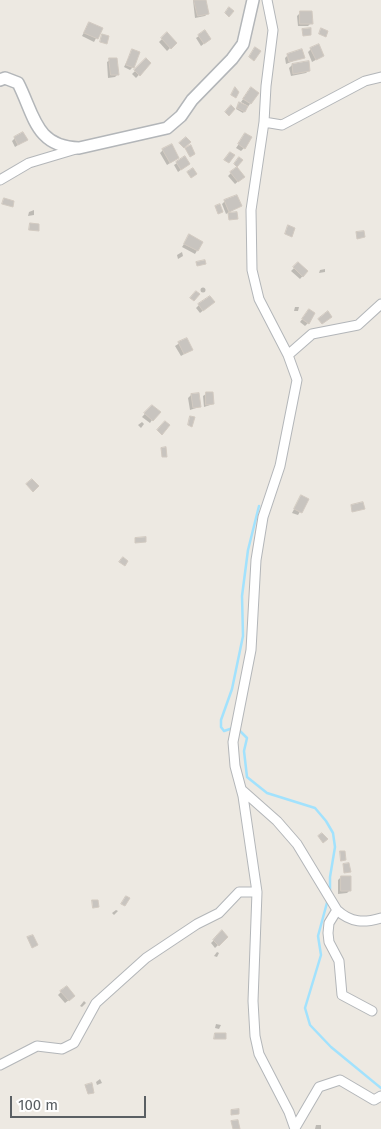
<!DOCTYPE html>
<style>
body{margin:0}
#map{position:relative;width:381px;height:1129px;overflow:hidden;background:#ede9e2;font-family:"Fira Sans",sans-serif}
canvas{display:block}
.scale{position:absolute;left:10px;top:1096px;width:136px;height:22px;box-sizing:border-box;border:2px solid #5a5f63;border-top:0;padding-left:6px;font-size:15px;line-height:18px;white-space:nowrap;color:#5a5f63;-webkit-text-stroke:4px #fff;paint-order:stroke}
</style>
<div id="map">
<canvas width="381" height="1129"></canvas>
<div class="scale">100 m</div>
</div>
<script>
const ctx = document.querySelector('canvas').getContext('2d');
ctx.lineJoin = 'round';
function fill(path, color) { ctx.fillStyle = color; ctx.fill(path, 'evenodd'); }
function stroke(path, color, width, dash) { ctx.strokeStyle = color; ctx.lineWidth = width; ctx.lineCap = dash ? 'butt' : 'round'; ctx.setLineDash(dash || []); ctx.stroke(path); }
fill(new Path2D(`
 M193 0H205L208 13 205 16 195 18Z
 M300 13 311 23 308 26H298L297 16Z
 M89 23 101 29 94 42 82 36Z
 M167 34 176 42 167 51 159 42Z
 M199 36 210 39 201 46 196 38Z
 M311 49 323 56 312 62 308 52Z
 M132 51 133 67 130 70 124 67Z
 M288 55 303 57 286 64 285 58Z
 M110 60 118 74 115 77 108 78 107 62Z
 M146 60 150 63 136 78 132 74Z
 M292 65 309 70 306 73 291 76 289 68Z
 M248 92 250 104 243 113 236 109 238 105H246L241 102Z
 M245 135 244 148 241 151 236 148Z
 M15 138 26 140 15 147 12 141Z
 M163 150 175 160 167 165 160 153Z
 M177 163 185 167 178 172 174 165Z
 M231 173 241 179 235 184 228 176Z
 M225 201 241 206 226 214 222 204Z
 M34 210V215L28 216 29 212Z
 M189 236 202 242 195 254 182 247Z
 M182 252 183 256 178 259 177 255Z
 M298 264 307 271 300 279 291 271Z
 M325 269V272L319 273 320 270Z
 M200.5 290a2.5 2.5 0 1 1 5 0a2.5 2.5 0 1 1-5 0Z
 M199 305H210L200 313 196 308Z
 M295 307H299L298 311H294Z
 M309 310 308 323 305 326 300 322Z
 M186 339 191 350 181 356 175 346Z
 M206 394 213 404 204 407 203 396Z
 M191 395 199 407 190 410 188 398Z
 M152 406V420L150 423 142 417Z
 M142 422 144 424 141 428 138 425Z
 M299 500H307L298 515 292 513Z
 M341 877 350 890 347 893 338 894V880Z
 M116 910 118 911 114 915 112 913Z
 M222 932 226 937 215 948 211 943Z
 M217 952 219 953 217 957 214 956Z
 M66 987 74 996 65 1003 58 995Z
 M84 1001 86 1003 82 1007 80 1006Z
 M216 1024 221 1025 219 1029 215 1028Z
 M100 1079 102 1083 97 1085 96 1082Z
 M316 1125H321V1129H315Z`), '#0003');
stroke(new Path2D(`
 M233 728 224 731 221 727V720L232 689 243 636 242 596 248 550 259 506
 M238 729 247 738 244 751 247 777 267 793 315 808 326 821 333 833 335 847 330 877V894
 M328 899 318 936 321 955 305 1008 310 1025 331 1047 381 1088`), '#a2e2fd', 2.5);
const building = new Path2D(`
 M194 0H206L209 14 198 16Z
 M229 7 234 11 229 17 225 13Z
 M300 11H312L313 24H300Z
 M89 22 103 28 98 39 84 33Z
 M311 28V35L303 36 302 29Z
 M321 28 328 31 326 37 319 34Z
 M205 30 211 39 204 44 198 35Z
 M167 32 177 43 171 49 161 38Z
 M102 34 109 36 107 44 100 42Z
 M319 44 324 56 316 60 310 48Z
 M255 47 261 51 254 61 249 57Z
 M132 49 140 52 134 68 126 65Z
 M302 49 305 58 289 62 287 54Z
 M109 58H117L119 75H111Z
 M146 58 151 63 140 76 134 70Z
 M309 61 310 71 293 74 292 64Z
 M235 87 239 92 236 98 231 95Z
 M251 87 259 93 251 104 243 99Z
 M239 102 248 106 245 112 237 108Z
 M231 105 235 109 229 116 225 112Z
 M23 132 28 140 18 145 14 137Z
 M245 133 252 137 245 149 238 144Z
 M186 137 191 142 184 148 179 143Z
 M172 144 179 158 170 163 162 149Z
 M191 145 195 154 190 157 185 148Z
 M230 152 235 155 229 163 224 160Z
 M185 156 190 164 181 170 176 162Z
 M239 157 243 160 237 167 234 164Z
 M237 167 245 177 238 182 230 172Z
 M193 168 197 174 191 178 187 172Z
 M237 195 242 206 229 212 224 200Z
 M4 198 14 201 13 207 2 204Z
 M220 204 223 212 218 214 215 206Z
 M237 212 238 219 229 220 228 213Z
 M30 223 39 224V231L29 230Z
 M288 225 295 228 292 237 285 234Z
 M364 231 365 237 357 239 356 232Z
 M189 234 203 242 198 251 184 244Z
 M205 260 206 264 197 266 196 262Z
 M298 262 308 271 303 277 293 267Z
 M196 291 200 294 194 301 190 298Z
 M210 296 215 302 203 311 198 304Z
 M309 309 315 313 309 324 302 319Z
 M328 311 332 317 322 324 318 319Z
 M187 338 193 350 184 354 178 342Z
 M206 392H213L214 404 206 405Z
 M199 393 201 407 193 408 191 394Z
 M152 405 161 412 153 421 144 413Z
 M190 416 195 417 192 427 188 425Z
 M165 421 170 425 162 435 157 430Z
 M166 447 167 457H162L161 448Z
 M32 479 39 486 33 492 26 484Z
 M301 495 309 499 302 513 294 509Z
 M363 502 365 509 352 512 351 505Z
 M146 537V542L135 543V538Z
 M123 557 128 561 125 566 119 562Z
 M322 833 328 839 323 843 318 836Z
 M340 851H345L346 860 341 861Z
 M349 863 351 872 344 873 343 864Z
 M341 876H351V891H341Z
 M126 896 130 898 125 906 121 904Z
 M92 900H98L99 907 93 908Z
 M222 930 228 937 219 946 213 940Z
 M33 935 38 945 32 948 27 937Z
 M67 986 75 996 69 1001 60 991Z
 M215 1033H226V1039H214Z
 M92 1083 94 1093 88 1094 85 1085Z
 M239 1109V1114L231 1115V1110Z
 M238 1120 240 1129H233L231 1121Z`);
fill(building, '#c8c4bf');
stroke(building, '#d2cac1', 1);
const minor = new Path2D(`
 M267 0 273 30 266 86 264 122 251 210 252 270 259 299 288 355 297 380 280 466 263 517 256 560 251 650 233 742 235 766 243 796 257 892 253 1001 255 1036 259 1054 289 1112 295 1129
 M264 122 282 125 365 81 381 77
 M0 180 29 163 76 149
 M288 355 312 334 358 325 381 304
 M242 790 277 821 297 844 337 910C351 923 364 923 381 918
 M337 910 329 923 328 933 329 942 339 961 342 995 372 1011
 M0 1065 37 1046 62 1049 74 1043 96 1003 146 958 197 924 219 913 239 892H257
 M295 1128 319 1087 340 1080 374 1100 381 1096`);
const tertiary = new Path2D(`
 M0 80 5 78 18 83C34 114 35 147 79 148L167 128 181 116 192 100 232 59 243 44 253 0`);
stroke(minor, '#b3b6b9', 11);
stroke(tertiary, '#b3b6b9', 14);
stroke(minor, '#fff', 9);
stroke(tertiary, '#fff', 11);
</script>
